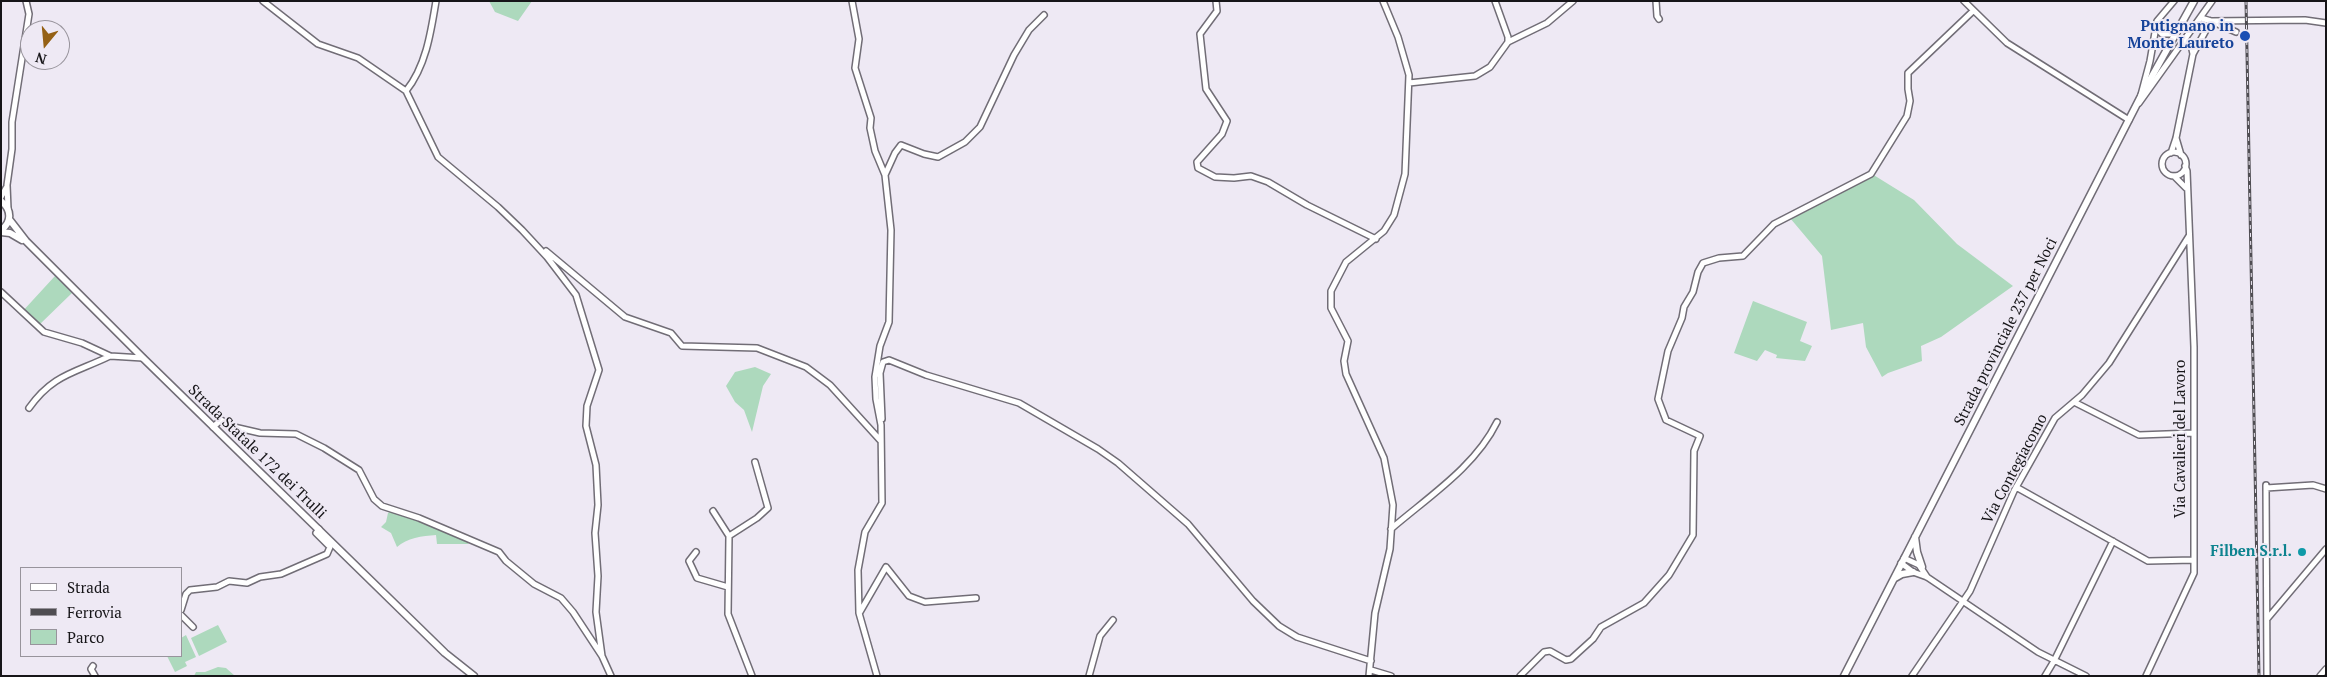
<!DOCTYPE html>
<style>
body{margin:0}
#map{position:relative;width:2327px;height:677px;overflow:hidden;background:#eee9f4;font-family:"PT Serif",serif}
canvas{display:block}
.frame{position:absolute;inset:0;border:2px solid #161518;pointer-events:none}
.legend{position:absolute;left:20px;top:567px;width:162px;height:90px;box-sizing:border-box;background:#eee9f4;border:1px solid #98949c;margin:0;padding:6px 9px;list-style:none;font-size:15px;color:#161518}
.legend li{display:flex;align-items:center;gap:10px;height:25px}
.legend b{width:25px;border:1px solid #98949c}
.north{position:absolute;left:20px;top:20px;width:50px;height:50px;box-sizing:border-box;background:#eee9f4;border:1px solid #98949c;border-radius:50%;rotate:197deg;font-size:14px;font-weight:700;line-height:20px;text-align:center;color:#161518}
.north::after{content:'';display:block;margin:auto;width:18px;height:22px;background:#956115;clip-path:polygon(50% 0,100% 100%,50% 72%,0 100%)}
</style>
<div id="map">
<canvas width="2327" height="677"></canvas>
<div class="frame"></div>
<ul class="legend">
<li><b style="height:6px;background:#fff"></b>Strada</li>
<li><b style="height:6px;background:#4f4d52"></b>Ferrovia</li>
<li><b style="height:14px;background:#add9bd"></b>Parco</li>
</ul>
<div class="north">N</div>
</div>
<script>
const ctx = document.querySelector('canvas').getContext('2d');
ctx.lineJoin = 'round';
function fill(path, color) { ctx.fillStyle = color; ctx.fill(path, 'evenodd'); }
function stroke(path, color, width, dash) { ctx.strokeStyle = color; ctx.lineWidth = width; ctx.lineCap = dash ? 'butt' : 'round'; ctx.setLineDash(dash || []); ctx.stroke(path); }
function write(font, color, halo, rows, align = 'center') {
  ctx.font = font + ' "PT Serif",serif'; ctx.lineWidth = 4; ctx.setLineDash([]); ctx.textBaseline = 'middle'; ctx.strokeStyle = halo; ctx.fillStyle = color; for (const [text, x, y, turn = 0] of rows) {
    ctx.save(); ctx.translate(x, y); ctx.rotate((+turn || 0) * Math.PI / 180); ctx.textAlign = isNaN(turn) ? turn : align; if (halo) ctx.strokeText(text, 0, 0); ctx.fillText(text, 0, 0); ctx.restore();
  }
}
fill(new Path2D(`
 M489 1H532L518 21 495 12Z
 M1872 174 1914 200 1957 244 2013 286 1941 337 1921 346 1922 361 1888 373 1882 377 1866 347 1863 323 1831 330 1822 256 1790 218 1833 198Z
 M55 276 72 293 37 327 21 313Z
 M1753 301 1807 322 1800 341 1812 346 1805 361 1776 358 1777 355 1765 350 1757 361 1734 353Z
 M755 367 771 374 763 386 752 432 744 410 735 402 726 386 735 372Z
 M392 511 471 540 468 544H437L436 535C422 536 407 538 397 547L391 533 381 527 386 522 388 513Z
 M218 625 227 642 199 656 191 638Z
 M186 635 196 657 185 662 187 666 175 672 167 656H181V638Z
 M218 667 226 668 235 676H194L196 672H205Z`), '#add9bd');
const minor = new Path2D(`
 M263 1 318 44 358 58 406 91
 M852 1 859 39 855 68 871 118 870 128 875 151 885 175 891 230 889 322 880 346 875 377 876 399 881 425 882 503 865 532 858 570 859 613 877 676
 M1216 1 1217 11 1200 34 1206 89 1227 121 1222 134 1197 162 1198 168 1215 177 1234 178 1251 176 1268 182 1307 205 1376 239
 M1495 1 1508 37V42
 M1656 1 1657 16 1659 19
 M1964 1 2007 43 2129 120
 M2201 18 2211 21 2305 20 2326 23
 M2155 27 2162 34H2175
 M2182 44 2191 45 2193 54
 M1409 83 1475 76 1490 67 1508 42 1547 23 1573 1
 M406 91 438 157 498 207 522 230 547 257 576 295 599 370 587 406 586 426 596 465 598 505 595 533 598 576 596 612 602 656
 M406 91C426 66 431 32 436 1
 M2141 95 2150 61 2157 21 2174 1
 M2139 103 2212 1
 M2176 138 2181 155
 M2162 164a12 12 0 1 1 24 0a12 12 0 1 1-24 0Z
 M2171 153 2176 138 2193 54 2211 21 2236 32
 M885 175 895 153 901 145 924 154 938 157 965 142 980 127 1014 55 1029 30 1044 15
 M2174 176 2186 188
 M1 197 6 188
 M8 209 7 185 12 149V122L29 14 26 1
 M546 251 625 317 671 333 682 346 757 348 806 367 830 385 880 440
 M1 292 44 332 82 343 110 356 143 358
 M2074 402 2139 435 2194 433
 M29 408C53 374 75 373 110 356
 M882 419 880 373 883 362 889 360 926 375 1019 403 1098 449 1118 463 1188 524 1253 601 1279 626 1297 637 1371 661
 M213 427 221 420 234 427 260 433 296 434 324 448 359 470 374 499 382 506 419 518 499 552 506 561 534 584 561 598 573 612 602 656 611 676
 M2266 485 2267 676
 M2016 487 2148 561 2194 560
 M2266 488 2313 485 2326 489
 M713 511 729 536
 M1391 529C1428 497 1475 467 1497 422
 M696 552 689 561 697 578 728 587
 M1904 558 1919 565 1927 577
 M1901 563 1913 572 1927 577 2038 652 2086 676
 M181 610 186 594 190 590 217 587 229 581 247 583 260 577 281 574 327 554 330 547 316 533 319 529
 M860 612 886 567 909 596 925 602 976 598
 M181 615 193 627
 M2267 619 2326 549
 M93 666 91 669 95 676
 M1371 670 1391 676
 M752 676 728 614 729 536 757 518 768 508 755 462
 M1089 676 1100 636 1113 620
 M1369 676 1375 613 1390 549 1393 505 1384 458 1346 374 1344 361 1348 341 1331 308V291L1346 262 1384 231 1394 215 1405 174 1409 75 1398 37 1383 1
 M1520 676 1544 652 1550 651 1566 660 1571 659 1593 639 1601 627 1644 603 1669 575 1693 535 1694 451 1700 436 1666 420 1658 399 1668 351 1682 318 1684 307 1693 292 1698 272 1703 263 1719 258 1743 256 1774 224 1871 174 1907 116 1910 101 1908 89V73L1973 11
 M1912 676 1970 591 2014 491 2055 418 2082 395 2109 363 2189 236
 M2045 676 2054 661 2113 541
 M2146 676 2194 573V347L2187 171 2185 166
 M2320 676 2326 669`);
const major = new Path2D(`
 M1 201C12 210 12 222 1 230
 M9 219 26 241 143 358 445 653 474 676
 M1 232 10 233 22 240
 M1915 537 1917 552 1922 567
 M1895 578 1902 574 1913 572
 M1844 676 2141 96 2194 1`);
stroke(minor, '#716d76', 8);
stroke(major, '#716d76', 9);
stroke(minor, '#fff', 5);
stroke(major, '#fff', 6);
const rail = new Path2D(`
 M2246 1 2259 676`);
stroke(rail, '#4f4d52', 3);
stroke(rail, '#eee9f4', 1, [4]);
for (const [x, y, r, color] of [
 [2245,36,6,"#1a4fb4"],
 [2302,552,5,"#0f9aa8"]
]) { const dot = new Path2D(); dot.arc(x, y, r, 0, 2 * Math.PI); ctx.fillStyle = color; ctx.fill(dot); stroke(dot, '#eee9f4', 2); }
write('bold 15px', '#164399', '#eee9f4', [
 ["Putignano in",2234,27],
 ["Monte Laureto",2234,44]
], 'right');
write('15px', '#161518', '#eee9f4', [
 ["Strada provinciale 237 per Noci",2006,332,-63],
 ["Via Cavalieri del Lavoro",2181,439,-90],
 ["Strada Statale 172 dei Trulli",257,452,44],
 ["Via Contegiacomo",2015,469,-62]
]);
write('bold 15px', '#0d838f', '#eee9f4', [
 ["Filben S.r.l.",2292,552]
], 'right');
</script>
